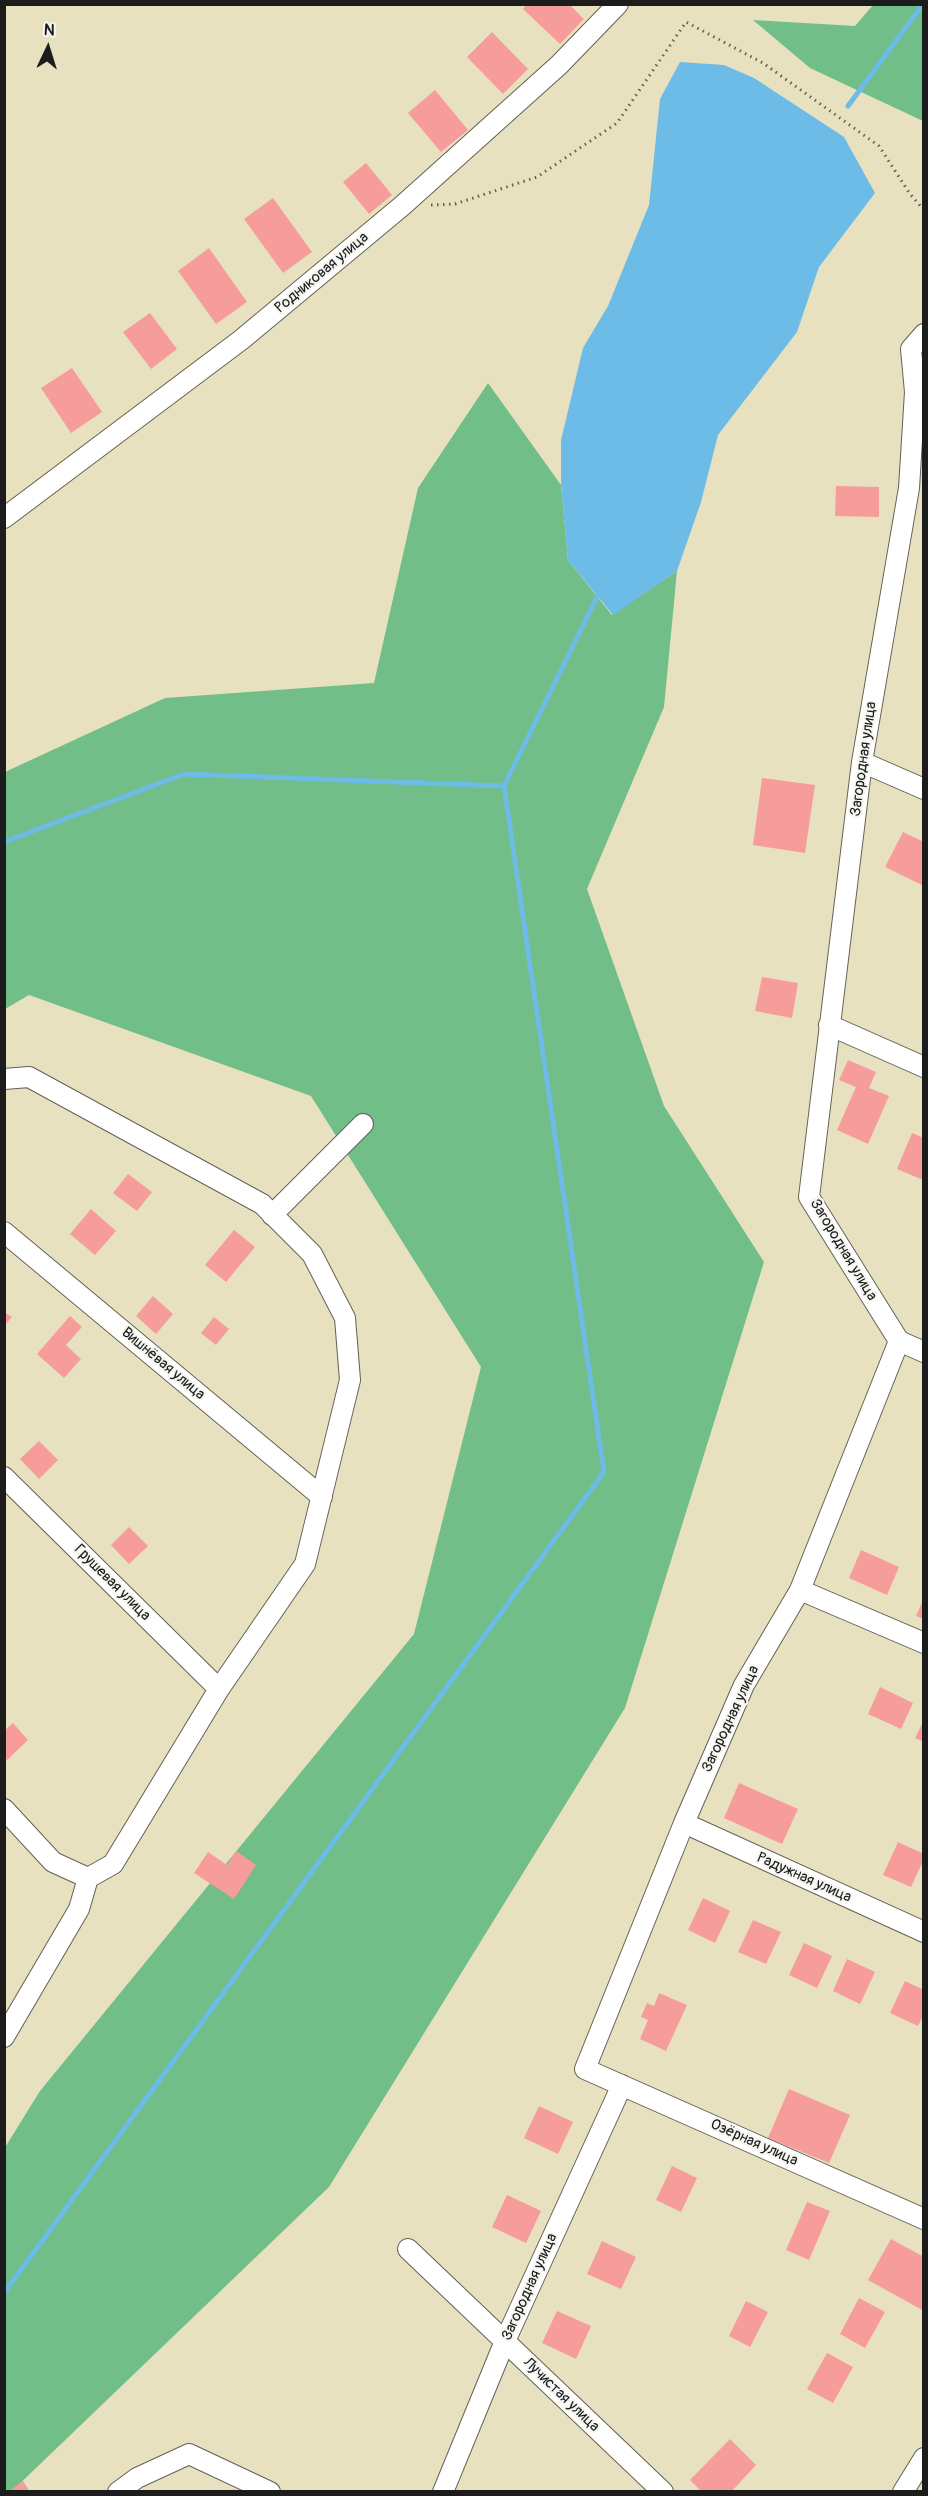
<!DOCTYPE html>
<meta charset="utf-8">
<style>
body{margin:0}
#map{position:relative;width:928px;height:2496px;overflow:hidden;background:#e8e1c0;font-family:Pangolin,sans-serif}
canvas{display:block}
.frame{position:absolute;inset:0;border:6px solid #1c1c1c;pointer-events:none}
.north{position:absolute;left:18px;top:18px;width:60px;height:60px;-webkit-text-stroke:4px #f6f6f2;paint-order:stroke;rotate:4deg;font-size:16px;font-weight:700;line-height:24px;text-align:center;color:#1c1c1c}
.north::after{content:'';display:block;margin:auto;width:21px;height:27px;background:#1c1c1c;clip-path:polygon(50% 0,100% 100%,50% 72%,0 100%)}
</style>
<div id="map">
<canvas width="928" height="2496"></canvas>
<div class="frame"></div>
<div class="north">N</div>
</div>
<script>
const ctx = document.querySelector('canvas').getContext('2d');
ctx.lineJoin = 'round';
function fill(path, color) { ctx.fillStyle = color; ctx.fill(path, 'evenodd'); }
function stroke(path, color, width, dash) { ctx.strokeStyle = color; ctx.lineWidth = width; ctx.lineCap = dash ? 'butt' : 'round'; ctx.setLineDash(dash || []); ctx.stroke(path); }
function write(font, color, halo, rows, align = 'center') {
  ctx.font = font + ' Pangolin,sans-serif'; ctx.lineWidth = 4.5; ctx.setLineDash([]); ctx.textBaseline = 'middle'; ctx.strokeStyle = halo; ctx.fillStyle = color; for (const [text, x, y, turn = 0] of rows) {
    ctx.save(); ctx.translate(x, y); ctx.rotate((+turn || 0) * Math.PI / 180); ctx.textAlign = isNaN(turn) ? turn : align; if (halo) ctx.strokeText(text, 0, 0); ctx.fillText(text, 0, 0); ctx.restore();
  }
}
fill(new Path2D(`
 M873 5H923V121L810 68 753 20 855 26Z
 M488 383 561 485 568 560 612 615 677 571 664 707 587 889 664 1106 764 1262 625 1708 329 2187 11 2492 4 2491V2149L40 2091 414 1634 481 1367 311 1096 29 995 5 1009V772L165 698 374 683 418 488Z`), '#71be88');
fill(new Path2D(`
 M680 62 724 65 754 78 844 137 875 193 819 267 797 332 718 435 701 502 677 571 613 615 568 560 561 485V440L583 348 608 306 649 205 660 99Z`), '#6dbbe7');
stroke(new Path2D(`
 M848 106 923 4
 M4 842 184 774 504 786
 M4 2293 604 1472 504 786 600 591`), '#6dbbe7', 5);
fill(new Path2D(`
 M527 4H569L584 19 560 44 523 9Z
 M492 32 528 69 503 94 467 57Z
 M435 90 468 130 441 152 408 113Z
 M366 163 392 195 369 214 343 182Z
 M273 198 312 252 283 273 244 219Z
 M209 248 247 302 216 324 178 271Z
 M150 313 177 349 151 369 123 332Z
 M72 368 102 412 71 433 41 388Z
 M836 486 879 487V517L835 516Z
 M762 778 815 785 805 853 753 845Z
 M903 832 924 842V886L885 867Z
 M762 977 798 983 792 1018 755 1011Z
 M848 1060 876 1072 869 1088 889 1096 868 1144 837 1130 856 1087 839 1080Z
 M912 1133 924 1138 923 1180 897 1169Z
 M128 1174 152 1192 137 1211 113 1193Z
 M91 1209 116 1231 95 1255 70 1234Z
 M234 1230 255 1247 226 1282 205 1265Z
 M153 1296 173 1314 156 1334 136 1316Z
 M4 1312 12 1317 4 1326Z
 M70 1316 82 1327 66 1345 81 1359 64 1378 37 1354Z
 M214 1317 229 1329 216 1345 201 1333Z
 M39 1441 58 1460 39 1479 20 1459Z
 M129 1527 148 1546 129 1564 111 1545Z
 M861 1550 899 1567 887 1595 849 1578Z
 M924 1598V1619L916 1616Z
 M880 1687 913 1703 901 1729 868 1714Z
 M924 1720V1742L915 1738Z
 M13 1723 28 1740 7 1760 4 1757V1731Z
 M739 1783 798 1809 782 1844 724 1818Z
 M898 1842 924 1854V1859L911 1887 883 1875Z
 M236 1851 256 1865 234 1899 194 1873 208 1852 227 1865Z
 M703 1898 730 1911 715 1943 688 1930Z
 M753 1920 781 1932 766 1964 738 1952Z
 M804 1943 832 1956 817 1988 789 1975Z
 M847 1959 875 1972 860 2004 833 1991Z
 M905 1981 924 1990V2014L918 2026 890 2013Z
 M659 1993 687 2005 666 2051 640 2039 648 2020 641 2017 647 2003 654 2006Z
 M789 2089 850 2115 829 2163 768 2138Z
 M539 2106 573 2122 558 2154 524 2138Z
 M672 2166 697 2178 681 2212 656 2200Z
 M507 2195 541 2211 526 2243 492 2227Z
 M807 2202 830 2211 809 2260 786 2250Z
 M891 2239 924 2257V2311L868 2280Z
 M602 2241 636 2257 621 2289 587 2274Z
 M859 2298 885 2312 865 2348 840 2334Z
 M746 2301 768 2312 750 2347 729 2336Z
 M557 2311 591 2326 576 2359 542 2343Z
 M827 2353 853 2367 833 2403 807 2389Z
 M730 2439 756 2465 731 2492H702L690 2480Z
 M23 2481 30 2492H8Z`), '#f69c9a');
const minor = new Path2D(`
 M4 518 241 340 402 206 559 65 618 4
 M862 762 924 789
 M829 1025 924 1067
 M4 1079 29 1077 262 1204 312 1254 345 1318 350 1380 305 1564 219 1689 113 1864 88 1878 53 1862 4 1809
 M272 1215 363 1124
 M4 1232 322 1497
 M899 1341 800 1590 744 1685 684 1823 585 2069 924 2219
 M899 1341 809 1197 862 762 909 488 915 392 911 349 924 334
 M899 1341 924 1352
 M4 1477 219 1689
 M800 1590 924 1643
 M684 1823 924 1932
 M4 2037 79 1909 88 1878
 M408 2249 663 2492
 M118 2492 137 2478 189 2454 270 2492
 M443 2492 505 2341 622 2085
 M903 2492 924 2458`);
stroke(minor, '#636155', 22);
stroke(new Path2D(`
 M431 205 455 204 537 177 617 123 686 22 763 63 879 146 910 194 924 210`), '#636155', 3, [1.5, 4.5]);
stroke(minor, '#fff', 20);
write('15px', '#1c1c1c', '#f6f6f2', [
 ["Родниковая улица",322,273,-40],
 ["Загородная улица",864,759,-82],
 ["Загородная улица",843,1250,59],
 ["Вишнёвая улица",163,1364,40],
 ["Грушевая улица",112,1583,45],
 ["Загородная улица",731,1719,-65],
 ["Радужная улица",804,1878,24],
 ["Озёрная улица",754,2143,24],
 ["Загородная улица",530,2287,-66],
 ["Лучистая улица",561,2395,44]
]);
</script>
